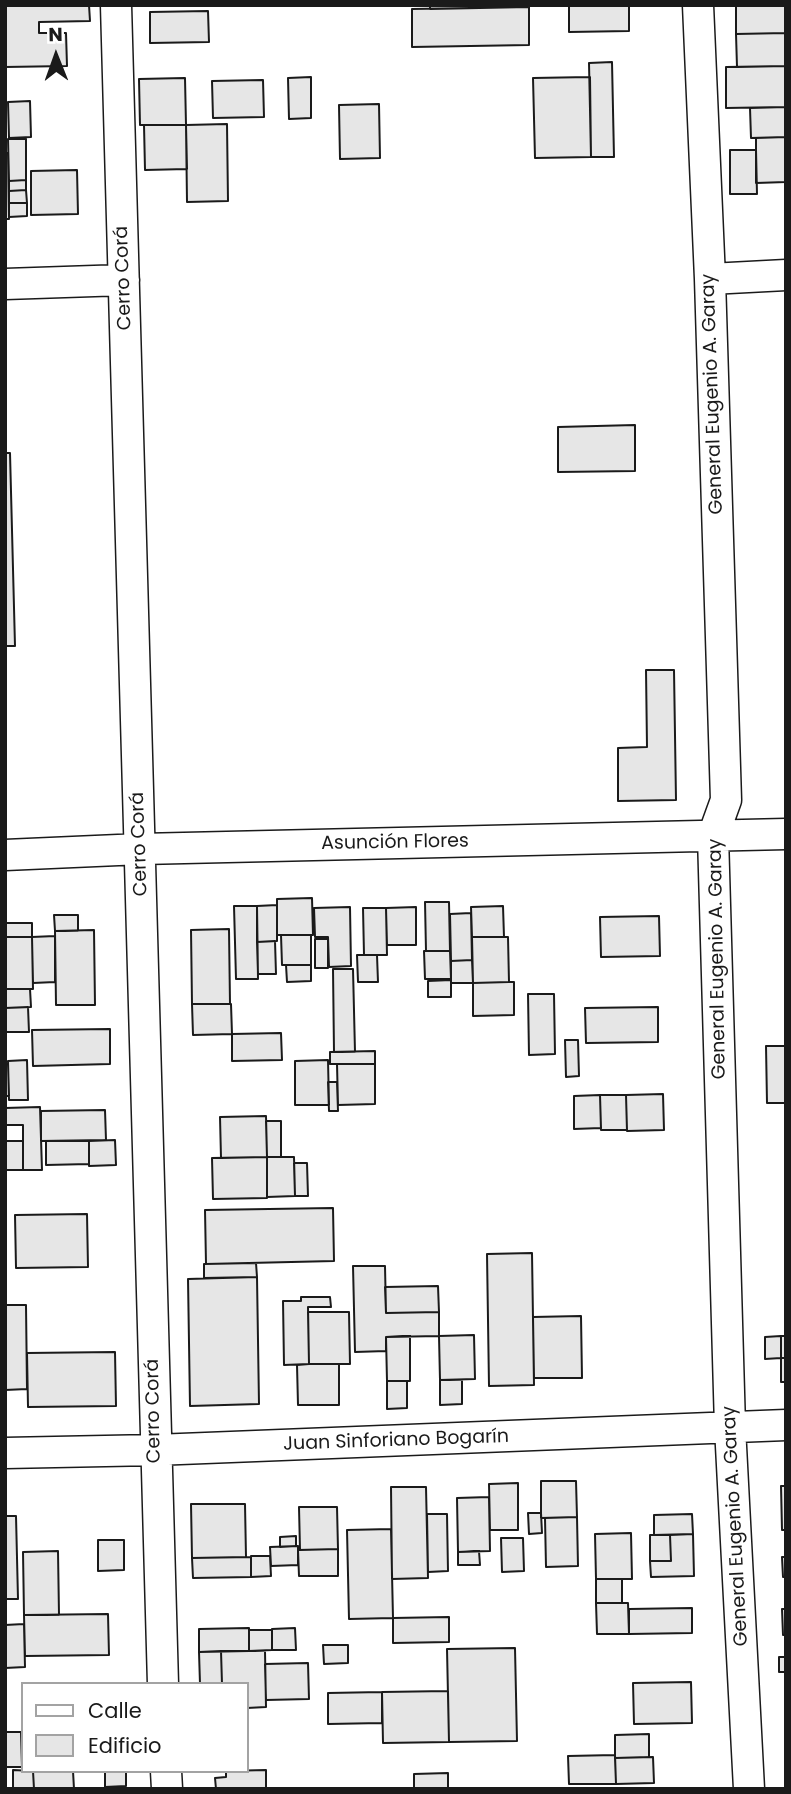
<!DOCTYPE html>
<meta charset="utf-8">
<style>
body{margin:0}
#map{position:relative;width:791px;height:1794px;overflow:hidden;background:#fff;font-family:Poppins,sans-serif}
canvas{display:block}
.frame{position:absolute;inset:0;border:7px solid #1a1a1a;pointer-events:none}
.legend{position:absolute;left:21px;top:1682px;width:228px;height:91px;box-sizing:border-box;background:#fff;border:2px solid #a3a3a3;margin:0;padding:9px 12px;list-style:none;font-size:21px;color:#1a1a1a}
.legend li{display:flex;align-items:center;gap:14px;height:35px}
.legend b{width:35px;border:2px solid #a3a3a3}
.north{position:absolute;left:21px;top:21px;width:70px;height:70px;-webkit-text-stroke:5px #fff;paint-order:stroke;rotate:359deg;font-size:19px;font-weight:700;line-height:28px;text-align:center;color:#1a1a1a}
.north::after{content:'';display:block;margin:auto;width:24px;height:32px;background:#1a1a1a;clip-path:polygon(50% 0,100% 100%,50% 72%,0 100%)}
</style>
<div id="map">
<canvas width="791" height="1794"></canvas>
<div class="frame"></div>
<ul class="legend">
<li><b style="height:9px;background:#fff"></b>Calle</li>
<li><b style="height:19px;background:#e6e6e6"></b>Edificio</li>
</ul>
<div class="north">N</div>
</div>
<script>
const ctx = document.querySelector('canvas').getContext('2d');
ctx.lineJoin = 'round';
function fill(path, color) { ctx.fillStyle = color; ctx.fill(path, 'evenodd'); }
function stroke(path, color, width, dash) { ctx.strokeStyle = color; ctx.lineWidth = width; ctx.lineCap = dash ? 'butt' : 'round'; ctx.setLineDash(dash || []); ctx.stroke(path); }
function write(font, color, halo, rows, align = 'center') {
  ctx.font = font + ' Poppins,sans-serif'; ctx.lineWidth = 5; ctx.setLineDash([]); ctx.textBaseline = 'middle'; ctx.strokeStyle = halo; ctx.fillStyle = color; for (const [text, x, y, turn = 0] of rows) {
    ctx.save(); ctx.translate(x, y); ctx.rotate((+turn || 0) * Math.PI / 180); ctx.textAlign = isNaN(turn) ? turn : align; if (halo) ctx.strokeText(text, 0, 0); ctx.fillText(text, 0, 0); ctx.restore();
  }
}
const building = new Path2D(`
 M89 5 90 21 39 22V33H66L67 66 5 67V6Z
 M430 5H529V7L430 9Z
 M569 5H629V31L569 32Z
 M736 5H786V33L736 34Z
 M529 7V45L412 47V9Z
 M208 11 209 42 150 43V12Z
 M786 33V66L737 67 736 34Z
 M612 62 614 157H591L589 63Z
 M786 66V107L726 108V67Z
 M311 77V118L289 119 288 78Z
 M590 77 591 157 535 158 533 78Z
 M185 78 186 125H140L139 79Z
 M263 80 264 117 213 118 212 81Z
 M30 101 31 137 9 138 8 102Z
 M379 104 380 158 340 159 339 105Z
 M786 107V137L751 138 750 108Z
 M227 124 228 201 187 202 186 125Z
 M144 125H186L187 169 145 170Z
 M786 137V182L756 183V138Z
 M8 139H26V180L9 181Z
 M730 150H756L757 194H730Z
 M5 153H8L9 219H5Z
 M77 170 78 214 31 215V171Z
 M26 180V190L9 191V181Z
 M26 190 27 203H9V191Z
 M9 203H27V216L9 217Z
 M635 425V471L558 472V427Z
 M5 453H10L15 646H5Z
 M646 670H674L676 800 618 801V748L647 747Z
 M312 898 313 935H277V899Z
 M425 902H449L450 951H426Z
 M277 905V941L257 942V906Z
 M234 906H257L258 979H236Z
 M503 906 504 937H472L471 907Z
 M350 907 351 966 329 967 328 937H315L314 908Z
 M416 907V945H387L386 908Z
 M363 908H386L387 955H364Z
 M471 913 472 960 451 961 450 914Z
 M54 915H78V931H55Z
 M659 916 660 956 601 957 600 917Z
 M5 923H32V937H5Z
 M229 929 230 1004H192L191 930Z
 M94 930 95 1005H56L55 931Z
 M281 935H311V965H282Z
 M55 936V982L33 983 32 937Z
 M5 937H32L33 989H5Z
 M472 937H508L509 982 473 983Z
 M315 939H328V968H315Z
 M275 941 276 974H258L257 942Z
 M424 951H450L451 979H425Z
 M357 955H377L378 982H358Z
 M472 960 473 983H451V961Z
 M286 965H311V981L287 982Z
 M333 969H353L355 1052H334Z
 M451 980V997H428V981Z
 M509 982H514V1015L473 1016V983Z
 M5 989H30L31 1007 5 1008Z
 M528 994H554L555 1054 529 1055Z
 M192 1004H231L232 1034 193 1035Z
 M28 1007 29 1032H6L5 1008Z
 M658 1007V1042L586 1043 585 1008Z
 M110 1029V1064L33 1066 32 1030Z
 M281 1033 282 1060 232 1061V1034Z
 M565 1040H578L579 1076 566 1077Z
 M766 1046H786V1103H767Z
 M375 1051V1064H330V1052Z
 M27 1060 28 1100H9L8 1061Z
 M328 1060 329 1105H295V1061Z
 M5 1064H8L9 1096H5Z
 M337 1064H375V1104L338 1105Z
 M328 1082H337L338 1111H329Z
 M663 1094 664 1130 627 1131 626 1095Z
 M600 1095H626L627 1130H601Z
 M600 1095 601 1128 574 1129V1096Z
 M40 1107 42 1170H23V1125H5V1108Z
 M105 1110 106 1140 41 1141V1111Z
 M266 1116 267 1157 221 1158 220 1117Z
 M266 1121H281V1157H267Z
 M115 1140 116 1165 89 1166V1141Z
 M5 1141H23V1170H5Z
 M46 1141H89V1164L46 1165Z
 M267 1157H294L295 1196 267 1197Z
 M267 1157V1198L213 1199 212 1158Z
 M294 1163H307L308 1196H295Z
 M333 1208 334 1261 206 1264 205 1210Z
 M87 1214 88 1267 16 1268 15 1215Z
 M532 1253 534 1385 489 1386 487 1254Z
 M256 1263 257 1277 204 1278V1264Z
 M353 1266H385L386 1313 439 1312V1336L386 1337V1351L355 1352Z
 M257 1277 259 1404 190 1406 188 1279Z
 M438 1286 439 1312 386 1313 385 1287Z
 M301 1297H330L331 1307H308L309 1364 284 1365 283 1301H301Z
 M5 1305H26L27 1389 5 1390Z
 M308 1312H349L350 1364H309Z
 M581 1316 582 1378H534L533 1317Z
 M474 1335 475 1379 440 1380 439 1336Z
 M410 1336V1381H387L386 1337Z
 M781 1336H786V1358H781Z
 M781 1336V1358L765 1359V1337Z
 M115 1352 116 1406 28 1407 27 1353Z
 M781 1358H786V1382H781Z
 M309 1364H339V1405H298L297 1365Z
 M440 1380H462V1404L440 1405Z
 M387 1381H407V1408L387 1409Z
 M541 1481H576L577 1517 541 1518Z
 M518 1483V1530H490L489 1484Z
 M781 1486H786V1530H782Z
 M391 1487H426L428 1578 392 1579Z
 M489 1497 490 1551 458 1552 457 1498Z
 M191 1504H245L246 1557 192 1558Z
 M299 1507H337L338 1549 300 1550Z
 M528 1513H541L542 1533 529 1534Z
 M427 1514H447L448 1571 428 1572Z
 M692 1514 693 1534 654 1535V1515Z
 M5 1516H16L18 1599H5Z
 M577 1517 578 1566 546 1567 545 1518Z
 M391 1529 393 1618 349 1619 347 1530Z
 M631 1533 632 1579H596L595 1534Z
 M693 1534 694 1576 651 1577 650 1561H671L670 1535Z
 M650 1535H670L671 1561H650Z
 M296 1536V1546L280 1547V1537Z
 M501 1538H523L524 1571 502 1572Z
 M98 1540H124V1570L98 1571Z
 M298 1546V1565L271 1566 270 1547Z
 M338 1549V1576H299L298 1550Z
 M58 1551 59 1615H24L23 1552Z
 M479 1551 480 1565H458V1552Z
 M251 1556H270L271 1576 251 1577Z
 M251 1557V1577L193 1578 192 1558Z
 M782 1557H786V1577H783Z
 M596 1579H622V1603H596Z
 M596 1603H628L629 1634H597Z
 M692 1608V1633L629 1634V1609Z
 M782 1609H786V1635H783Z
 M108 1614 109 1655 25 1656 24 1615Z
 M449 1617V1642L393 1643V1618Z
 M24 1624 25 1667 5 1668V1625Z
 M249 1628V1651L199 1652V1629Z
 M295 1628 296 1650H272V1629Z
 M249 1630H272V1650L249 1651Z
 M323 1645H348V1663L324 1664Z
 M515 1648 517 1741 449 1742 447 1649Z
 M221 1651 222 1684H200L199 1652Z
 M221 1651H265L266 1707 247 1708V1684H222Z
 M779 1657H786V1672H779Z
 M308 1663 309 1699 266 1700 265 1664Z
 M691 1682 692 1723 634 1724 633 1683Z
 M448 1691 449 1742 383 1743 382 1692Z
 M382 1692V1723L328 1724V1693Z
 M5 1732H21L22 1767H5Z
 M649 1734V1757L615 1758V1735Z
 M615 1755 616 1784H569L568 1756Z
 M653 1757 654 1783 616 1784 615 1758Z
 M13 1770 33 1771 34 1789H13Z
 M266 1770V1789H216L215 1778 226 1777V1771Z
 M33 1771H73L74 1789H34Z
 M105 1771H126V1786L105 1787Z
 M448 1773V1789H414V1774Z`);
fill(building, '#e6e6e6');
stroke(building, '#1a1a1a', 2);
const minor = new Path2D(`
 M116 5 163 1684
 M698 5 710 279 726 800 713 836 730 1427 749 1789
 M710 279 786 275
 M5 284 124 280
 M5 855 141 849 786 834
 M5 1453 155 1450 786 1425
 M166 1771 167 1789`);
stroke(minor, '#1a1a1a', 33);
stroke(minor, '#fff', 30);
write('19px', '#1a1a1a', '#fff', [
 ["Cerro Corá",124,278,-92],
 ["General Eugenio A. Garay",713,394,-92],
 ["Asunción Flores",395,843,-1],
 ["Cerro Corá",140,844,-92],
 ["General Eugenio A. Garay",718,959,-91],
 ["Cerro Corá",154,1411,-91],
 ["Juan Sinforiano Bogarín",396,1441,-2],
 ["General Eugenio A. Garay",736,1526,-93]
]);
</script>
